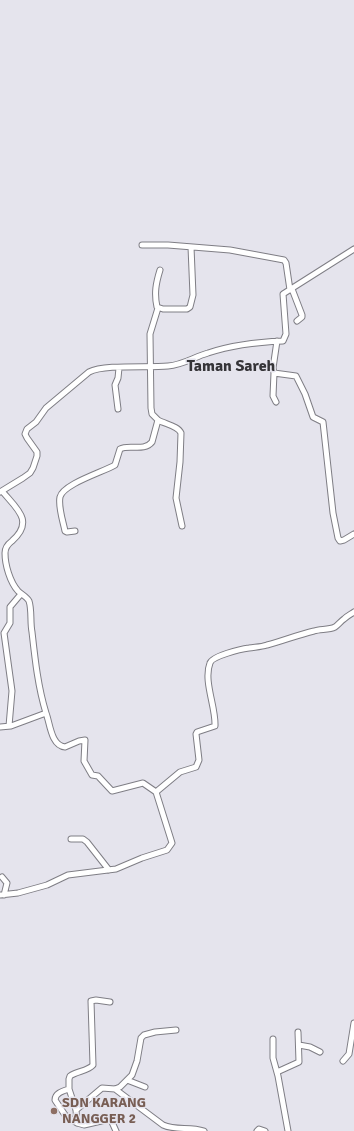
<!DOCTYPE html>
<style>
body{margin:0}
canvas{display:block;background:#e5e4ed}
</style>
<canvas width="354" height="1131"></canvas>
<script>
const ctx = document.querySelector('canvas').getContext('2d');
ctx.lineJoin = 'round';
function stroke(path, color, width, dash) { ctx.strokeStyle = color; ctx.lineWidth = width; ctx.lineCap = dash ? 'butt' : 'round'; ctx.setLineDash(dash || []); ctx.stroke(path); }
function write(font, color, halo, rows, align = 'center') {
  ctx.font = font + ' Signika,sans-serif'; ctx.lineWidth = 3; ctx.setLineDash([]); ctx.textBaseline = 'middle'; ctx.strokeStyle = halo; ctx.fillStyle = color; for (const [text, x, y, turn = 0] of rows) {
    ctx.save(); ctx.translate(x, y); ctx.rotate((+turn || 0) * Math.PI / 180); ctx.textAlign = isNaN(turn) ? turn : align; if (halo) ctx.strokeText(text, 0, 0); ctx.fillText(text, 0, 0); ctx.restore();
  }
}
const street = new Path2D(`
 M142 245H168L230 250 284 260 286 263 290 290
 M160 270C156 283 154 293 157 307L163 309H187L190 307 193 295 191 247
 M292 289 302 315V317L297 321
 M277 341 273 368 274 373 296 376 305 394 313 417 323 422 333 513 338 538 340 541 344 540 354 534
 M274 373 273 396 276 402
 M118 409 115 385 118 378 119 368
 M158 420C165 424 178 426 181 433L180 462 176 498 182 526
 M2 491C16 508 35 521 12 541 8 544 5 548 5 553 5 565 10 582 18 591 21 594 27 597 29 601 32 610 30 622 32 632 35 659 38 687 46 713
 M0 492 23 478 30 473 33 468 37 456V452L27 438 25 434 27 429 36 422 46 408 89 372C105 364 148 368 168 366 183 365 194 357 208 353 232 345 258 342 283 341L286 334 283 294 354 249
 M75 531 67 532 65 531C63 521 58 507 60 497 63 484 103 472 115 465L120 449C129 444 144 452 152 442L158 420 152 414 151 408 150 334 158 308
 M9 726 12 691 4 633 10 623V607L21 594
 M0 727 11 726 46 713C50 723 51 746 65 747L79 741 85 740 84 761 92 775 98 776 112 791 143 783 156 792
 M71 839H83L87 842 109 870
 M2 877 7 883 4 895
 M0 895 18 893 47 885 68 875 116 869 142 858 167 850 172 843 156 792 180 772 196 767 199 760 196 734 197 732 215 726C216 707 203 681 210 663 212 656 241 649 249 648 255 647 261 647 267 645 283 641 297 635 314 631 320 629 329 630 335 627 338 625 341 621 344 619 347 616 351 614 354 612
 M110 1002 96 1000 91 1001 93 1065C88 1071 77 1071 70 1076L69 1079V1089L76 1110 77 1123 84 1125 110 1119 111 1120 116 1131
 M273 1039V1058L278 1076 288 1131
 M299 1045 310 1047 320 1052
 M343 1061 349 1054 354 1023
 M277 1072 299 1062 298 1032
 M127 1080 145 1087
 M69 1089C63 1091 55 1093 55 1100L65 1115 77 1123
 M115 1089 163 1125C176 1131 190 1126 204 1131
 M76 1110 102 1088 115 1089 120 1087 132 1075 137 1061 141 1038 144 1035 155 1032 176 1030
 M257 1131 259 1129 265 1131`);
stroke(street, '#7f7e85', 7);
stroke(street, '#fff', 5);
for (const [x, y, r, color] of [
 [54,1111,4,"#8d6e63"]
]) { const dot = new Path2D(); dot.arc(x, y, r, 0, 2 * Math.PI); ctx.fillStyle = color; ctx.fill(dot); stroke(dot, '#e5e4ed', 1.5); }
write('bold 14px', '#785e54', '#e5e4ed', [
 ["SDN KARANG",62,1103],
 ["NANGGER 2",62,1119]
], 'left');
write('bold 16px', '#353438', '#e5e4ed', [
 ["Taman Sareh",231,367]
]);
</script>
